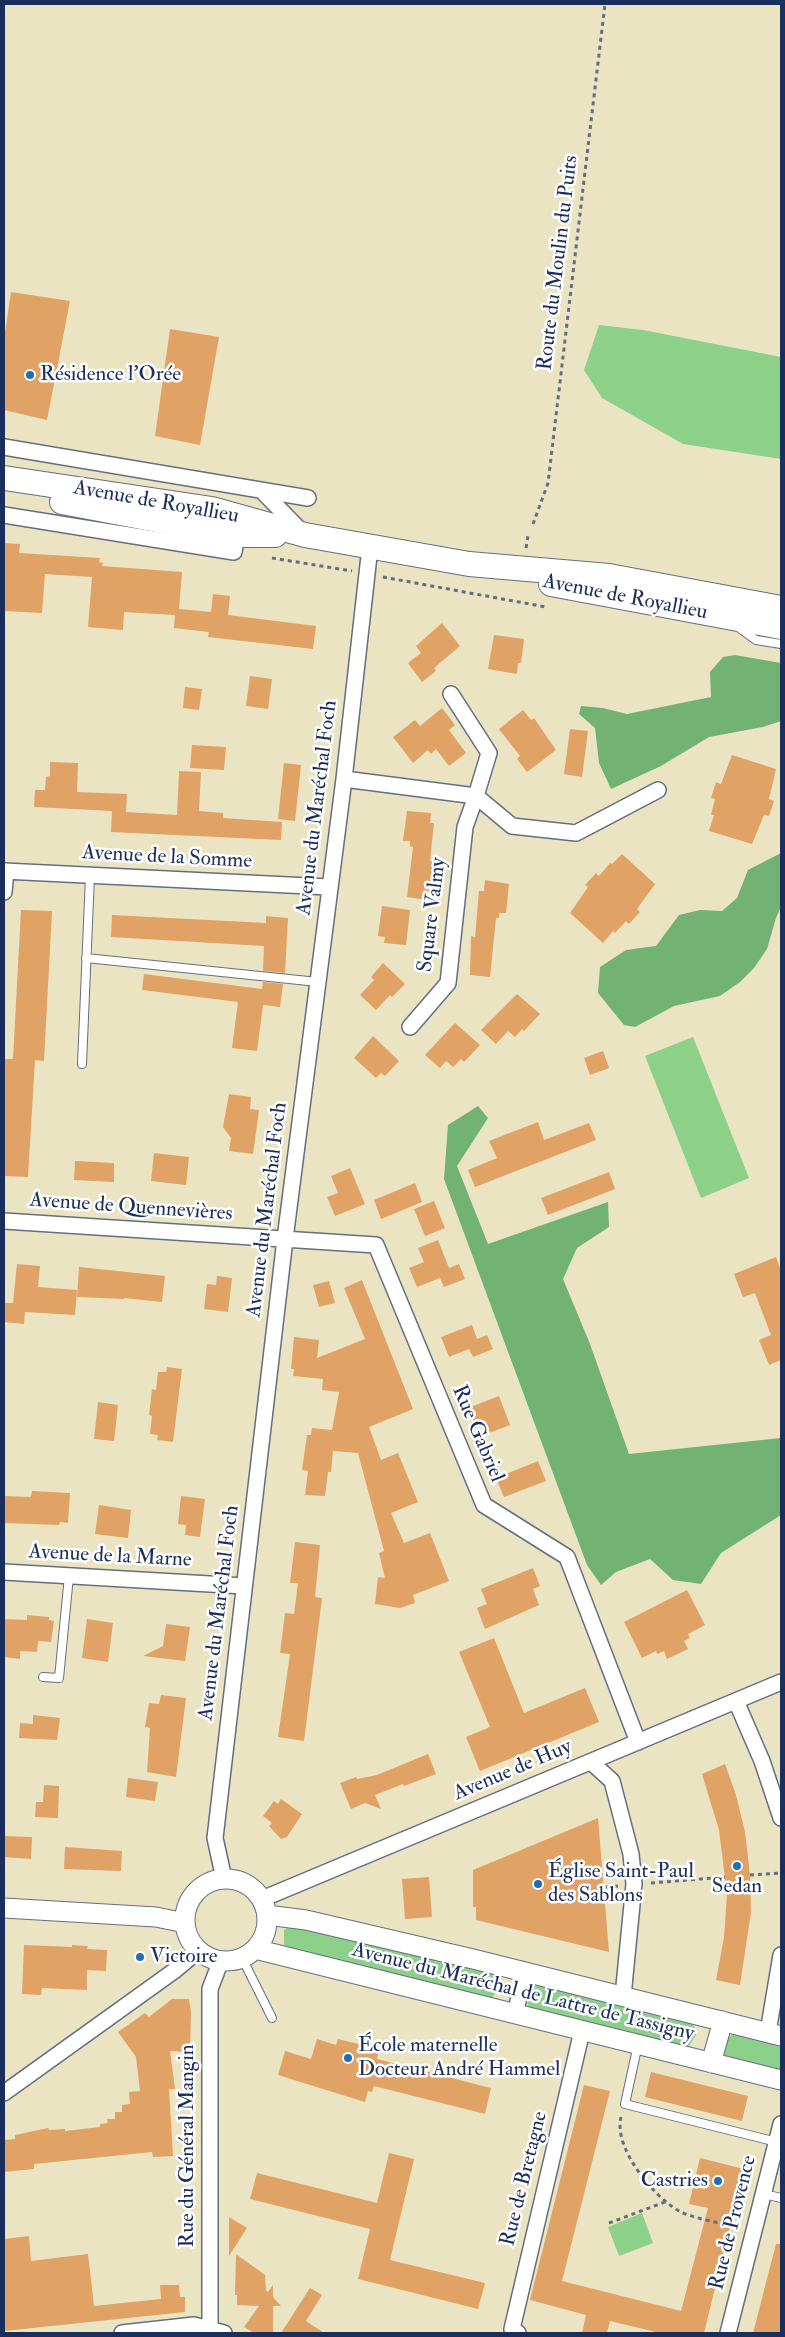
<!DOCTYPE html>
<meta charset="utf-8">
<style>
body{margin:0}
#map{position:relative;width:785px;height:2337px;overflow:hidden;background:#ebe4c3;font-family:"IM FELL Double Pica",serif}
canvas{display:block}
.frame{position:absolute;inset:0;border:5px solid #1b2f5e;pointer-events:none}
</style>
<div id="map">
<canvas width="785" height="2337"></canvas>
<div class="frame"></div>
</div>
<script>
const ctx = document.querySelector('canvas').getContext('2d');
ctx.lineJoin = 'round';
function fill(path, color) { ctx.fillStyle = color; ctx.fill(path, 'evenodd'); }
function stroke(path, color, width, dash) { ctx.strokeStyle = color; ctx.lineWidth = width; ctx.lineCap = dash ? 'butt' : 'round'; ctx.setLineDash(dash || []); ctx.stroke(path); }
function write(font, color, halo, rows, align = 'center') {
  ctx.font = font + ' "IM FELL Double Pica",serif'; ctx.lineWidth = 5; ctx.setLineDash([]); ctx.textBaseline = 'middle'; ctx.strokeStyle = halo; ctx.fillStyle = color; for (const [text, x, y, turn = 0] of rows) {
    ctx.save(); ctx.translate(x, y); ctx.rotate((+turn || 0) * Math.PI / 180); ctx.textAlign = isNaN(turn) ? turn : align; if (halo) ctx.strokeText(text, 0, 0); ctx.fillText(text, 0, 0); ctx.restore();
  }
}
fill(new Path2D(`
 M599 325 643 330 781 357V459L683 444 602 398 584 370Z
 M693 1037 749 1178 701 1198 645 1056Z
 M294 1923 491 1972 498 1978 500 1986 492 1998 486 1999 291 1950 284 1945V1930Z
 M539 1984 687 2020 694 2026 696 2035 689 2046 682 2048 538 2013 528 2006 527 1999 532 1987Z
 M735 2034 781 2044V2074L728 2060C721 2050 723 2038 735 2034Z
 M642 2213 653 2243 619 2256 608 2227Z`), '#8dd089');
fill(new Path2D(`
 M735 655 781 663V721L763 727 709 737 661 766 611 789 599 763 595 728 579 714 581 706 603 708 627 714 711 697 710 672 723 657Z
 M781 853V907L776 918 767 949 754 968 740 982 720 996 674 1006 635 1027 624 1025 598 993 600 967 626 950 656 946 679 915 700 910 722 911 737 898 748 870Z
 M478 1106 488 1118 457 1166 488 1244 608 1202 609 1227 577 1248 563 1279 590 1344 629 1454 781 1438V1515L721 1553 701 1584 673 1580 650 1559 616 1572 601 1585 587 1565 444 1179 448 1125Z`), '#72b275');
fill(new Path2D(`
 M11 292 70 301 47 420 4 410V339Z
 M170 329 219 337 200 445 155 436Z
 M4 543 20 544 19 553 100 558 99 562 103 563 102 566 182 572 179 609 211 612 213 594 230 596 228 615 316 626 313 649 208 637 209 632 174 628 175 615 124 612 123 630 88 627 92 577 45 574 42 613 4 611Z
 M442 623 460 646 434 668 436 671 422 682 408 663 421 653 416 646Z
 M494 635 524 639 521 663H518L517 674 488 669Z
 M250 676 272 679 268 709 246 706Z
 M185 687 202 689 199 710 183 708Z
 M442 708 455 725 449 730 466 753 449 766 436 749 431 754 428 750 413 763 393 737 415 720 420 726Z
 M523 710 531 720 534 718 556 750 527 772 517 759 520 756 499 729Z
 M570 729 588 731 582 777 564 774Z
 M192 745 226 747 224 770 190 768Z
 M732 755 776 769 769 799 774 801 769 816 764 815 752 844 709 831 714 815H711L715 799 711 798 716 782 721 784Z
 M50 762 78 763 77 792 127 794 126 812 177 815 179 771 201 772 199 811 223 813V818L282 822 281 840 111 832 112 811 34 807 35 790H45L46 777 50 776Z
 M284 763 301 765 295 821 278 819Z
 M407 811 431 813 430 823H434L430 861 434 862 427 900 407 897 413 847 410 846V841H403Z
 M622 854 655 884 637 909 640 912 629 924 626 921 615 933 613 931 603 943 570 913 588 887 585 885 596 873 599 876 610 863 612 864Z
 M485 880 509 884 506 913H499V918H496L490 977 470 975 471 936 475 937 479 891H484Z
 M382 906 410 910 406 945 384 943 385 937 378 936Z
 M21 910 52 911 44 1061 35 1060 28 1177 4 1176 5 1059H13Z
 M112 915 266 923V916L288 918 285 973 263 971 264 946 111 937Z
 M383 963 405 984 392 997 390 995 376 1010 360 995 374 980 371 977Z
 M144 974 262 989 263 982 283 984 280 1007 263 1005 257 1051 232 1048 238 1002 142 990Z
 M517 994 540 1014 524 1031 522 1029 515 1037 508 1031 496 1044 481 1030Z
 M455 1023 480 1045 464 1062 461 1059 453 1067 446 1061 440 1068 425 1055Z
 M373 1036 399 1061 385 1076 381 1073 376 1078 354 1058Z
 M603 1051 609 1068 590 1075 584 1058Z
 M229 1094 251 1097 250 1109 259 1110 253 1154 229 1151 231 1138 223 1127Z
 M538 1122 544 1140 589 1123 596 1140 475 1187 468 1170 497 1158 489 1141Z
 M154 1153 189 1157 186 1185 151 1181Z
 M75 1161 114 1163V1182L74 1180Z
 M350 1168 365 1204 335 1216 327 1197 338 1193 331 1176Z
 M609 1172 615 1189 548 1215 541 1198Z
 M415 1183 422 1202 381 1219 374 1200Z
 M434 1201 445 1228 425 1236 414 1209Z
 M438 1240 449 1268 459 1264 465 1279 444 1287 440 1278 417 1287 409 1268 424 1262 418 1248Z
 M776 1257 781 1270V1360L769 1365 759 1340 771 1335 755 1293 743 1297 734 1274Z
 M17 1264 40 1266 38 1287 77 1290 75 1315 25 1312 24 1324 4 1322 5 1303H13Z
 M79 1267 165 1276 162 1302 124 1298V1299L77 1297Z
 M217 1276 232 1278 228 1312 204 1309 207 1284 216 1285Z
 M362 1280 413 1409 369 1427 381 1460 398 1453 418 1502 391 1513 404 1543 430 1533 449 1581 413 1595 415 1603 400 1608 375 1604 378 1577 385 1578 379 1553 384 1551 358 1453 333 1451 331 1472H328L325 1496 305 1495 308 1471 302 1470 307 1435H311L312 1428 332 1430 339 1392 322 1390 323 1379 293 1376 294 1369H291L294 1337 319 1340 317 1358 365 1339 344 1288Z
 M329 1281 335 1303 319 1307 313 1285Z
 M472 1325 477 1339 487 1335 493 1349 473 1357 469 1349 449 1357 441 1337Z
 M167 1367 182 1369 173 1442 157 1440 158 1435 150 1434 152 1416 149 1415 152 1389 156 1390 158 1372H166Z
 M499 1396 510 1425 489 1433 486 1424 476 1428 468 1408Z
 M98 1402 118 1405 114 1441 94 1439Z
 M538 1461 546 1481 504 1497 496 1478Z
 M32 1491 70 1493 68 1523 60 1522 59 1525 4 1523V1496L31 1497Z
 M181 1496 205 1499 200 1537 185 1535 186 1525 178 1524Z
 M99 1505 131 1510 128 1538 95 1534Z
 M295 1542 320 1545 315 1597 322 1598 304 1741 278 1737 290 1654 280 1653 285 1613 294 1614 298 1583H290Z
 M533 1568 540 1586 533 1589 539 1605 485 1629 477 1608 487 1604 481 1589Z
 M687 1590 705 1625 688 1634 690 1638 684 1641 688 1649 667 1659 664 1651 657 1654 656 1651 642 1658 624 1622Z
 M27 1615 49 1617V1620L54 1621 51 1642 38 1641 37 1652 20 1651V1659L4 1657V1619L27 1620Z
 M87 1619 113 1623 108 1662 82 1658Z
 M166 1624 190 1627 185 1661 143 1656 163 1646Z
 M494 1638 524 1713 585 1688 599 1722 480 1771 466 1737 490 1727 459 1652Z
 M161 1695 186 1698 176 1777 147 1772 150 1728 145 1727 149 1703 159 1704Z
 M33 1715 60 1718 57 1740 19 1738 20 1723 33 1724Z
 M428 1754 436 1774 404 1786 403 1784 375 1795 381 1809 365 1803 351 1809 340 1783 356 1777 357 1779 377 1775Z
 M725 1764 736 1795 745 1832 750 1875 751 1912 740 1985 716 1980 724 1937 727 1894 719 1830 702 1774Z
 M128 1778 158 1782 155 1801 126 1797Z
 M44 1785 59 1786 58 1818 35 1817 36 1802H43Z
 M281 1799 302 1814 287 1837 281 1839 269 1826 272 1823 263 1816 274 1801 278 1804Z
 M598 1818 609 1952 476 1920V1907H473V1870Z
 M4 1836 32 1837 31 1859 4 1857Z
 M65 1847 122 1851 121 1871 64 1869Z
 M429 1877 432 1917 405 1919 402 1879Z
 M24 1945 72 1947V1945L88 1946 87 1949 107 1950 106 1971 87 1970V1990L42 1988 41 1995 22 1994Z
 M172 1999H189L191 2012 190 2052 170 2051 175 2089H169L173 2156 153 2157 152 2152 34 2164V2169L4 2172V2140L15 2139V2135L48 2128 49 2130 65 2129V2131L100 2127V2124L108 2123 107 2119H115V2112H122V2105L130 2104 129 2092 140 2091 136 2057 118 2032 145 2013 149 2017Z
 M317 2039 336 2045 338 2039 379 2049 377 2059 491 2088 485 2114 374 2086 372 2092 368 2091 365 2102 278 2075 285 2051 311 2059Z
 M651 2072 748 2096 742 2121 645 2097Z
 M584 2085 610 2091 562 2281 681 2311 708 2208 689 2204 700 2158 744 2169 704 2333H660L610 2321 607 2333H582L586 2315 530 2300Z
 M389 2153 414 2159 390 2260 485 2283 478 2309 358 2279 370 2229 250 2199 257 2173 377 2203Z
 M229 2217 247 2228 229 2256Z
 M29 2236 31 2261 88 2254 94 2306 161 2299 160 2285H179L180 2297H185V2312L4 2331V2239Z
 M776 2244H781V2333H753Z
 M236 2254 265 2275 266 2290 268 2292 273 2285V2297L281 2306H273V2333H254L244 2327 259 2306 237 2305V2295H235Z
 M310 2288 322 2295 306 2321 324 2333H281Z`), '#e0a365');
const service = new Path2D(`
 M738 627 756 640 781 644
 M86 958 318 982
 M82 1064 90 876
 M43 1677 59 1678 69 1576
 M242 1958 272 2018
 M638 2044 625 2104 777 2142
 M764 2194 781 2198`);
const minor = new Path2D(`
 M4 447 308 498
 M261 490 302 532
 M4 515 234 552 237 535
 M451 694 489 753 476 796 512 826 576 833 658 790
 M344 779 476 796 465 827 448 983 410 1027
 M4 871 329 887
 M4 892 6 871
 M4 1221 376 1245 484 1505 567 1557 638 1742
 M4 1572 244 1586
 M736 1701 762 1761 781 1818
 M591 1762 612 1781 631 1854 634 1884 623 1996
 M224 1879 215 1838 285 1239 344 779 370 547
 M262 1899 781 1682
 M515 2014 525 1972
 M768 2032 781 1955
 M4 2093 174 1971 199 1950
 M122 2333 194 2325 224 2333
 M210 2333V1989L221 1960
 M518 2333 512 2329 582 2031
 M728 2333 781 2124`);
const tertiary = new Path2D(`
 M185 1920a41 41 0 1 1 82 0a41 41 0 1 1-82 0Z
 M4 1908 156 1917 185 1923
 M267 1915 306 1920 473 1959 781 2036
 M255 1949 781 2080
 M711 2063 723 2021`);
const primary = new Path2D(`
 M4 478 212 509 305 535 469 564 609 576 781 608
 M62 502 237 535H275
 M551 584 781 627`);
stroke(service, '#646e81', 10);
stroke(minor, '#646e81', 18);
stroke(tertiary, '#646e81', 21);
stroke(primary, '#646e81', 26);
stroke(new Path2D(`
 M533 524 548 483 605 4
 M526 548 528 536
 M272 558 352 571
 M383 577 546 607
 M750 1875 781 1873
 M651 1883 725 1877
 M606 1887 618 1886
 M621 2117C613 2148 654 2197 679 2211 694 2219 722 2223 739 2227
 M609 2223 665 2202`), '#646e81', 3, [4, 4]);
stroke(service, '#fff', 8);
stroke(minor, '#fff', 15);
stroke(tertiary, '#fff', 19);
stroke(primary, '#fff', 24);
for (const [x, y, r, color] of [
 [30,375,5,"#1f6fb2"],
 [737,1866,5,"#1f6fb2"],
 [538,1884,5,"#1f6fb2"],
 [140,1957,5,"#1f6fb2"],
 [348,2058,5,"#1f6fb2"],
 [718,2181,5,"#1f6fb2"]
]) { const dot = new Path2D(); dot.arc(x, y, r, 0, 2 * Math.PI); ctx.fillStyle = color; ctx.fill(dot); stroke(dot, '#fff', 2); }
write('21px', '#1b2f5e', '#fff', [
 ["Route du Moulin du Puits",559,263,-83],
 ["Avenue de Royallieu",156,503,10],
 ["Avenue de Royallieu",625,598,11],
 ["Avenue du Maréchal Foch",318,808,-83],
 ["Avenue de la Somme",167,858,3],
 ["Square Valmy",433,915,-83],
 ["Avenue de Quennevières",131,1208,4],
 ["Avenue du Maréchal Foch",268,1210,-83],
 ["Rue Gabriel",477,1434,67],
 ["Avenue de la Marne",110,1557,3],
 ["Avenue du Maréchal Foch",220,1613,-83],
 ["Avenue de Huy",513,1771,-23],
 ["Avenue du Maréchal de Lattre de Tassigny",523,1993,14],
 ["Rue du Général Mangin",188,2146,-90],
 ["Rue de Bretagne",525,2179,-76],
 ["Rue de Provence",734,2223,-76]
]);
write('21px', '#1b2f5e', '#fff', [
 ["Résidence l'Orée",40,375],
 ["Église Saint-Paul",548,1872],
 ["des Sablons",548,1896],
 ["Sedan",737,1887,"center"],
 ["Victoire",150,1957],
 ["École maternelle",358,2046],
 ["Docteur André Hammel",358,2070],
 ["Castries",708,2181,"right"]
], 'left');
</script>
